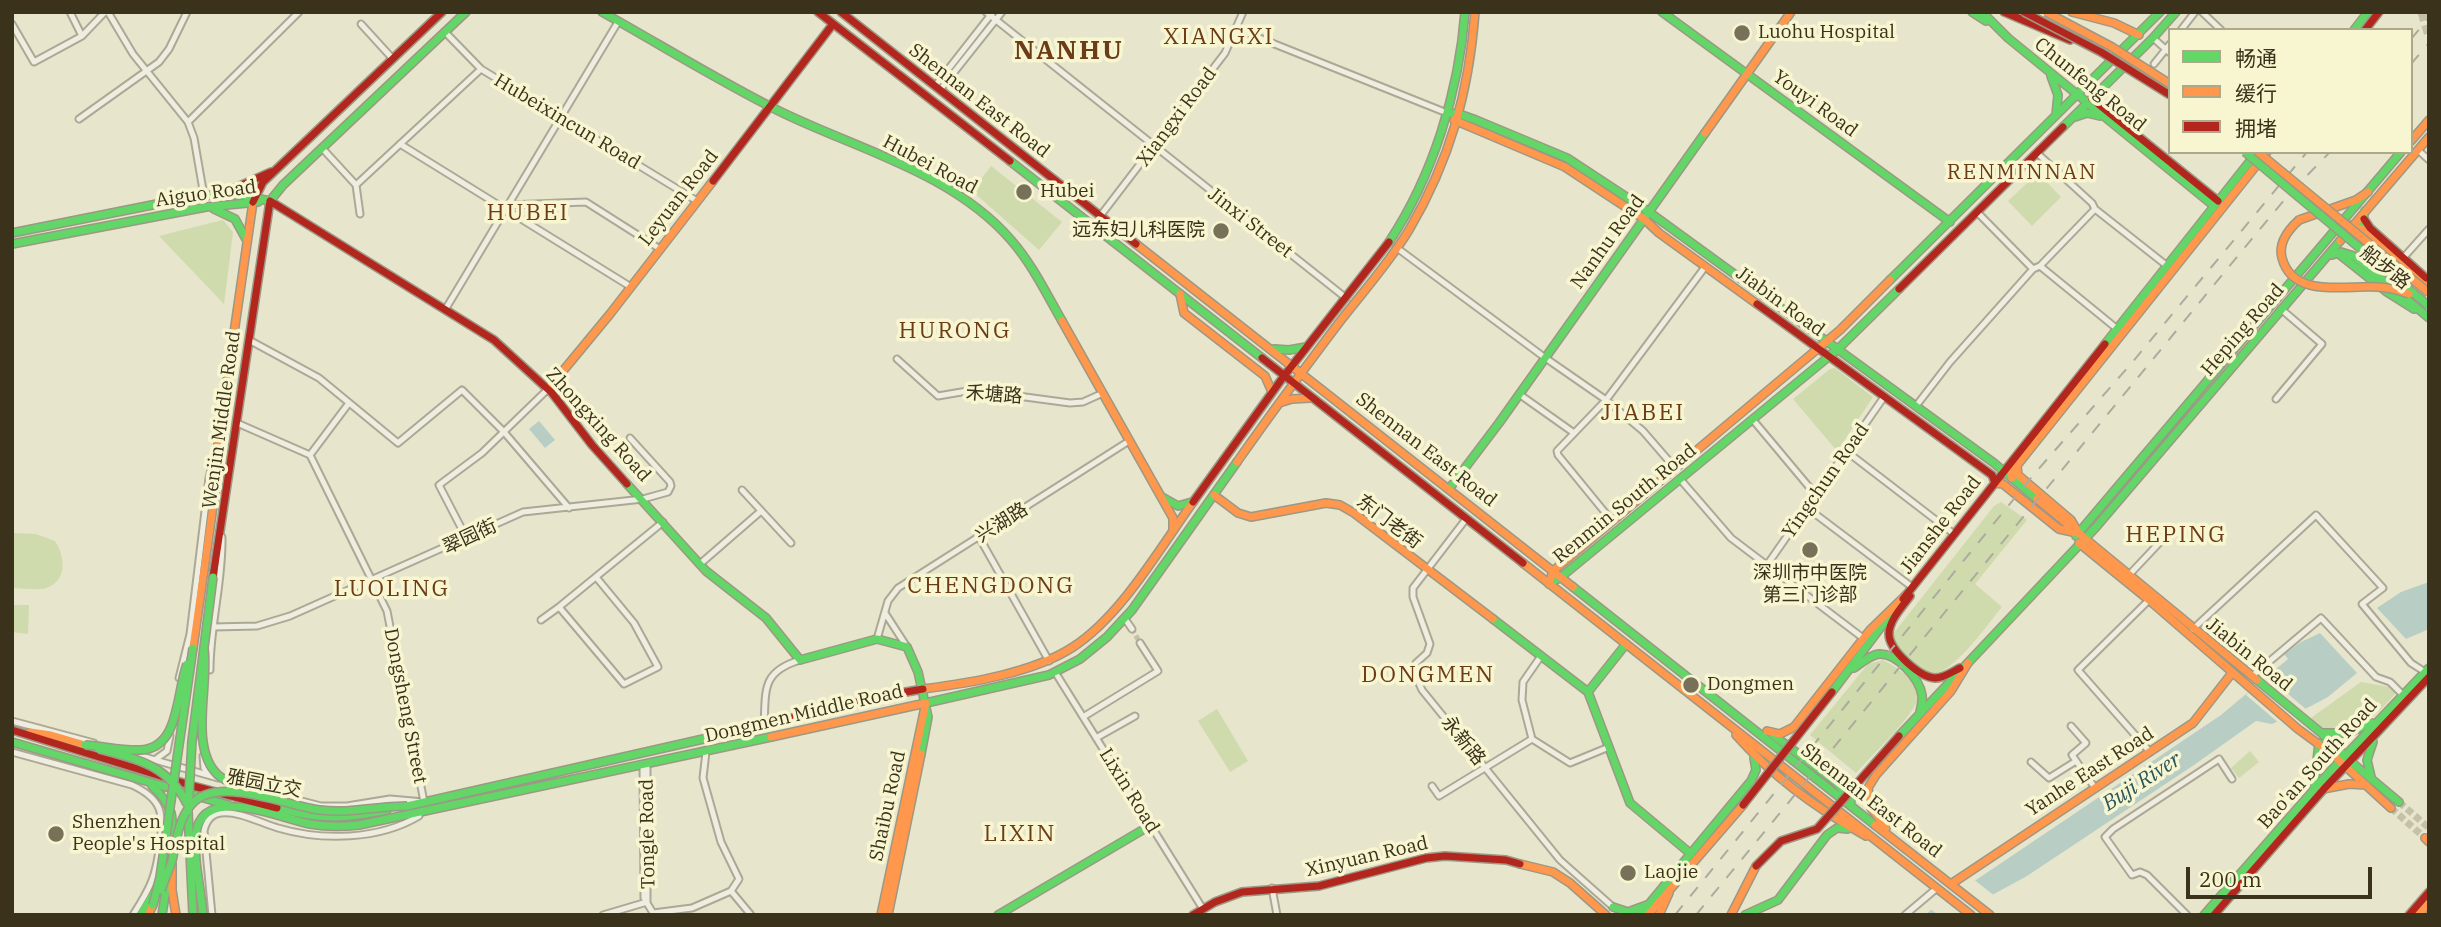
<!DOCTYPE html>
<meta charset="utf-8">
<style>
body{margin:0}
#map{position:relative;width:2441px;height:927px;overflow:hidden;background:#e7e5cc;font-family:"IBM Plex Serif","Noto Sans SC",serif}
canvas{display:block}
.frame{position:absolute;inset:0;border:14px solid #3b321c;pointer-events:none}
.legend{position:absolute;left:2168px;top:28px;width:245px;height:126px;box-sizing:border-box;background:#f8f6d1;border:2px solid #aca889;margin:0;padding:9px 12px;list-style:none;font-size:21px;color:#3b321c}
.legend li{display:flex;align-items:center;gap:14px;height:35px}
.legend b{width:35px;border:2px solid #aca889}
.scale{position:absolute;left:2186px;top:867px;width:186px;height:32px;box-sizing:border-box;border:4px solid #3b321c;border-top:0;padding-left:9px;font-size:21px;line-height:24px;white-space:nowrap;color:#3b321c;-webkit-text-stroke:5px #f8f6d1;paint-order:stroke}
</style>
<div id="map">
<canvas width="2441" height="927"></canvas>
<div class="frame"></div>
<ul class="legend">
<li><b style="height:9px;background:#63d668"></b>畅通</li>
<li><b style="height:9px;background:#ff974d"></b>缓行</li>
<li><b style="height:9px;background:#b3261e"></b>拥堵</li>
</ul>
<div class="scale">200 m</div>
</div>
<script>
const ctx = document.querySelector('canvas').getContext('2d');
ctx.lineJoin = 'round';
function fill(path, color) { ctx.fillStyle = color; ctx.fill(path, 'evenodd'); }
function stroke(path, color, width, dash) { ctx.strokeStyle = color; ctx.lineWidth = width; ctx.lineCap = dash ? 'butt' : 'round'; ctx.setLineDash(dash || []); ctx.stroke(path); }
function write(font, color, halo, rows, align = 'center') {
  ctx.font = font + ' "IBM Plex Serif","Noto Sans SC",serif'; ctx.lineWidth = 7; ctx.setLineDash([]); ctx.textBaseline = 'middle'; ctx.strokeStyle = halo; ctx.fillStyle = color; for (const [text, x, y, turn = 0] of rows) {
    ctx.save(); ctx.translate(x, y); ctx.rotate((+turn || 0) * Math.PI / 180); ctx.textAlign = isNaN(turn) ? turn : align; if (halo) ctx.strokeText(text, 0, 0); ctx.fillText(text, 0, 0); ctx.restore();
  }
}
fill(new Path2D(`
 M991 166 1062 222 1039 250 972 191Z
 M2038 173 2061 197 2032 226 2008 201Z
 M223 220 233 232 224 304 159 236Z
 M1835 368 1873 397 1837 451 1793 399 1830 369Z
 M2001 502 2027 520 1975 584 2002 607C1989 622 1949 681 1928 673 1916 668 1904 653 1895 645L1893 634 1994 506Z
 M12 533 36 534 55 541C65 556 68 581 46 588 37 591 22 588 12 588Z
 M12 605H29L28 634 12 632Z
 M1883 660C1896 667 1922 682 1917 700 1913 717 1869 758 1856 773L1810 735 1868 664Z
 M2361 682 2389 687 2396 693C2373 719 2358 735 2322 730L2311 718Z
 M1217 709 1248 761 1230 772 1198 721Z
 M2250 751 2259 762 2239 778 2231 768Z`), '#cfdaad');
fill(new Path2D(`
 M539 421 555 440 545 448 529 429Z
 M2429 582V629L2406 639 2377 608 2401 592Z
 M2320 633 2357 673 2328 697 2309 707 2272 724 2256 721 2194 765 2027 876 1994 894 1963 915H1924L2221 715 2288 659 2284 654 2301 642Z`), '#b8cec4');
fill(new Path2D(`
 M2265 674 2308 711 2280 724 2246 695Z
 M1972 878 1996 897 1969 915H1938L1928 907Z`), '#e7e5cc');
stroke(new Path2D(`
 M1132 629 1140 643`), '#c5c1a9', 5, [5, 2.5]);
stroke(new Path2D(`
 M2399 802 2429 828
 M2391 808 2425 838`), '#c5c1a9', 7, [7, 3.5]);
stroke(new Path2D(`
 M2422 12 2429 36`), '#c5c1a9', 9, [9, 4.5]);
const street = new Path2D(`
 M108 12 133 54 188 122 194 138 204 196
 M986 12 1346 298
 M2202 12 2221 30
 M12 24 34 62 82 36 70 12
 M361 24 392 58
 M1237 29 1447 113
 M2181 30 2195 12
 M445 32 481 69 697 201
 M82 36 105 12
 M2153 38 2170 53
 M2154 64 2170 44
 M935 86 993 12
 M940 90 1002 12
 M79 119 159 62 169 49 187 12
 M188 122 299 12
 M400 144 631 287
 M322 148 356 185 360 214
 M2418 150 2429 160
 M2037 153 2092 203 2095 209 2166 265
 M356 185 481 69
 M508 205 586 202 660 249
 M1977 212 2033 269
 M1101 215 1225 53 1243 12
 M1397 248 1544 357 1606 400 1643 431 1675 468
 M2404 257 2429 229
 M2040 266 2116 328
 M445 310 618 22
 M249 340 319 378 398 443 462 390 504 432 569 508
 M897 359 938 396 973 390 1070 403 1083 402 1103 393
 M1519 394 1574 433
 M2276 399 2322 344 2281 309
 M1916 406 1950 362 2033 269 2040 266 2095 209
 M1753 420 1815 494
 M237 423 310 455 387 611 424 802 390 799 347 806H321L251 788
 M1846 451 1954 534
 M310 455 349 403
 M1680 479 1731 538 1863 638
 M742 490 791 543
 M1806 507 1912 587
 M1466 519 1413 588V597L1430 644 1427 653 1416 663 1413 670 1422 690 1560 860 1613 907
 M1612 521 1558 455 1557 451 1606 400 1705 267
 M979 537 1049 661
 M467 539 439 485 482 453 548 389
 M700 564 761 511
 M1767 565 1884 397
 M2129 575 2162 540
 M596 577 634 623 658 667 624 684 559 607 663 522
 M2149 600 2078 670 2150 752
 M885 613 907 647
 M1125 619 1132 629
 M541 620 559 607
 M213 627 257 626 290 616 523 512 643 499 668 492 671 486 670 482 630 438
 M2193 629 2316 515 2383 588 2362 604 2411 663 2425 672
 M877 639 888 601 898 588 1129 441
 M210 670C210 625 223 581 222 537
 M1055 672 1203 909
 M2252 676 2321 618 2376 677 2390 682 2403 695
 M179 678 190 634 209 478 215 453
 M1083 717 1158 671 1140 643
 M12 721 94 743
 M764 726C766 690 761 672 800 660
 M2071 726 2086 743 2072 755 2095 788
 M1096 738 1135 716
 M1532 739 1522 700 1523 682 1541 656
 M1532 739 1570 763 1609 747
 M12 752 132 785C162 799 164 813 160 843 156 876 151 887 133 915
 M127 752 218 778
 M706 752 703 778 721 842 739 879 731 891
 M203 756 204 768 209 775
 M156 759 167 751 170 736
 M2031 762 2049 778 2076 761
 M643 766 644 898 653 913 692 908 731 891 751 915
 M1432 786 1439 796 1532 739
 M1272 888 1277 915
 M647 902V765
 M212 915 204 831C206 822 211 814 221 813 239 811 261 823 278 828 322 841 379 840 419 816
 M603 915 647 902
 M1905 915 1937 888
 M2187 915 2147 875 2140 872 2132 875 2105 837 2113 829 2219 759 2232 779`);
const fast = new Path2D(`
 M602 12C661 45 719 81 779 111 856 149 952 172 1011 240 1032 264 1046 293 1062 321
 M1662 12 1950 222
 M1972 12 1986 21
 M1982 12 2008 38 2214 206
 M2354 30 2368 12
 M2051 76 2058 95 2056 115
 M1447 113 1459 114 1476 120 1567 158 1649 212 1994 463 2037 499
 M2075 117 2087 113 2100 116
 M2063 127 2153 38 2176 12
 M1010 161 1262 358
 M270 201 283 185 466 12
 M214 209 235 219 246 239
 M2365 211 2362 221 2365 230
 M12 233 197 196 235 194 270 201
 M1389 242C1433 176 1459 91 1465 12
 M12 244 206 207 258 202
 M2339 254 2387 292 2414 309
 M2332 255 2341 252 2354 256 2429 318
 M1890 280 2160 12
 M2105 344 2254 156
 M1274 349 1289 350 1306 347
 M627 484 706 571 766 618 800 660 877 639 907 647 918 672 928 717 921 754
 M1449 489 1499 423 1705 133
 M1162 497 1178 506 1192 502
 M2076 536 2401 152
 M1549 584 1561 577 1838 349 1899 289
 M1573 587 1875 825
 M1493 619 1588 692 1630 803 1691 854
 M1854 668C1861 663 1870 655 1879 654 1897 653 1919 678 1922 695 1923 701 1921 706 1920 712
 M2257 680 2337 746 2344 756 2399 802
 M1588 692 1626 644
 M1832 692 1893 611
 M926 703 1049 675 1080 659 1107 637 1132 610 1237 462
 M2324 733H2348L2372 723
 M1773 735 1836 782 1851 801
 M1899 736 2096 527 2340 241
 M12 742 228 805
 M2371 777 2367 760 2373 742
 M152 786C161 794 167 801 171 813 176 831 165 895 162 915
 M2314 788 2319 743
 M407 806 721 735
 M277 808C322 820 342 819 387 810
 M188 811 193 915
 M1683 863 1751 781 1756 770 1754 758
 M1613 907 1628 912 1647 905
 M140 915 155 891
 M203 915C201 888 193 860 196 834 202 783 280 818 310 824 326 827 342 827 359 825L771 737
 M998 915 1151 825
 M1640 915 1683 863
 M1745 915 1778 900 1827 835 1837 828 1848 829
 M2204 915 2326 776 2429 668`);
const slow = new Path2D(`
 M2072 12 2114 23 2139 35
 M1454 120 1565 167 1644 219 1659 233 1757 304
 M1705 133 1791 12
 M2411 141 2429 120
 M2299 220 2356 200 2368 192
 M2345 224 2362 229 2429 283
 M2340 241 2429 137
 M1136 244 1573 587
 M1180 294 1184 313 1265 376 1272 392
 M1062 321 1173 518V529
 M548 389 610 314 713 181
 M1279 403 1292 399 1310 398
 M1237 462C1270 415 1304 369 1338 324 1362 293 1389 263 1409 230 1450 160 1469 92 1475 12
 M2017 466 2018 475 2071 520 2078 532
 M2012 478 2011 473 2267 152
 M1995 483 2003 484 2059 529 2077 533
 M1214 495 1238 513 1251 517 1326 503 1340 505 1354 513 1493 619
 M2037 499 2257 680
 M2079 543 2149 600 2298 729 2332 754 2391 808
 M1523 563 1971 915
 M1549 584 1553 571 1840 330 1890 280
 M193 648 217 478 218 443 253 202
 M923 689C970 683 1033 673 1073 647 1121 616 1160 548 1193 502
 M1767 731 1780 734 1794 727 1870 630 1906 595
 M30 732 51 735 85 745
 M1736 735C1773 777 1817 809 1866 836
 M771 737 926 703
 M2323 789 2349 784 2366 785
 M1875 825 1990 915
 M1886 828 1871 808 1868 788 1876 775 1951 691 1968 663
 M2425 838 2429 842
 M172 863V890L176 915
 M1520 864 1553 872 1570 883 1606 915
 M1951 884 2193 723 2232 673
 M148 915 153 905
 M881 915 925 707
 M888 915 921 754
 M1648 915 1743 805
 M1659 915 1669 893
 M1731 915 1756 866
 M2418 915 2429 903`);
const jam = new Path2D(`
 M818 12 1010 161
 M841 12 1136 244
 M2004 12 2070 40
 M2365 30 2379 12
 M2092 99 2218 201
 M713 181 833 24
 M226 192 271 172
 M270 201 494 340 552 393 592 445 627 484
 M253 202 263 182 442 12
 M2364 219 2370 228 2426 278
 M1899 289 2063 127
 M1757 304 1992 475 1995 483
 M1262 358 1523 563
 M1193 502 1284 376 1389 242
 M213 577 270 201
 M1910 596C1902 607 1889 620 1889 634 1889 650 1919 677 1935 678 1944 678 1952 672 1960 668
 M1903 599 2105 344
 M12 730 193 786 277 808
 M721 735 889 695 923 689
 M1193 915 1215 902 1242 892 1319 886 1426 858 1445 856 1506 860 1520 864
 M2214 915 2323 790 2429 677
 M2409 915 2429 892`);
stroke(street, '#aca896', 9);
stroke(fast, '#9c9885', 10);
stroke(slow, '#9c9885', 10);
stroke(jam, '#9c9885', 10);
stroke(street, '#eeeddf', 5);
stroke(fast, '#63d668', 7);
stroke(slow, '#ff974d', 7);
stroke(jam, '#b3261e', 7);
stroke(new Path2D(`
 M2411 39 2429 18
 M2411 64 2429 43
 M1675 915 2035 473 2130 365 2307 152
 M1696 915 2255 235 2291 192 2330 152`), '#adab9f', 2, [12, 12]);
const fastBridge = new Path2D(`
 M2245 152 2429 306
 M204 649C209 686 189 748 218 775 227 783 241 786 252 791
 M85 745C103 746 122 751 141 750 180 748 176 693 187 664
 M99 749C137 759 168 765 187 804
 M188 811 192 741 213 577
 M172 861C176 843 178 820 191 805 217 774 286 806 320 810 349 814 378 806 407 806
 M161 890 172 861
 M153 905 160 877 193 648`);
const slowBridge = new Path2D(`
 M2046 12 2112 47 2170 84
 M2258 152 2429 293
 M2299 220C2289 229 2278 243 2282 258 2293 299 2346 285 2377 287 2389 287 2398 290 2409 294`);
const jamBridge = new Path2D(`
 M2024 12 2101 52 2170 95
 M1743 805 1832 692
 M1756 866 1781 841 1817 829 1899 736`);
stroke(fastBridge, '#9c9885', 10, []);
stroke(slowBridge, '#9c9885', 10, []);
stroke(jamBridge, '#9c9885', 10, []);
stroke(fastBridge, '#63d668', 7);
stroke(slowBridge, '#ff974d', 7);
stroke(jamBridge, '#b3261e', 7);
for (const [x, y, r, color] of [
 [1742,33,9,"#77715a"],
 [1024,192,9,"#77715a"],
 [1221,231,9,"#77715a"],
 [1810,550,9,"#77715a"],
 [1691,685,9,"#77715a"],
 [56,834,9,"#77715a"],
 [1628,873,9,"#77715a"]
]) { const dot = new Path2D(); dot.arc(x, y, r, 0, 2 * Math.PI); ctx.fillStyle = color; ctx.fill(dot); stroke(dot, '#f8f6d1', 2.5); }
write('19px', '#3b321c', '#f8f6d1', [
 ["Luohu Hospital",1758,33],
 ["Hubei",1040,192],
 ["远东妇儿科医院",1205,231,"right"],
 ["深圳市中医院",1810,574,"center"],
 ["第三门诊部",1810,596,"center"],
 ["Dongmen",1707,685],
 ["Shenzhen",72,823],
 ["People's Hospital",72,845],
 ["Laojie",1644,873]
], 'left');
write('19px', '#3b321c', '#f8f6d1', [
 ["Chunfeng Road",2090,85,39],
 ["Shennan East Road",979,101,38],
 ["Youyi Road",1815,104,36],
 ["Xiangxi Road",1177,117,-53],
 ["Hubeixincun Road",567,122,31],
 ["Hubei Road",930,165,28],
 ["Aiguo Road",206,194,-8],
 ["Leyuan Road",679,198,-52],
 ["Jinxi Street",1250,223,38],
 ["Nanhu Road",1608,242,-54],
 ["船步路",2385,268,38],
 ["Jiabin Road",1780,302,36],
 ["Heping Road",2243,330,-49],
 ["禾塘路",994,395,4],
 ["Wenjin Middle Road",222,420,-82],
 ["Zhongxing Road",598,425,48],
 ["Shennan East Road",1426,450,38],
 ["Yingchun Road",1826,481,-55],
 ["Renmin South Road",1625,504,-39],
 ["东门老街",1389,522,37],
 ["兴湖路",1002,523,-32],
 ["Jianshe Road",1941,525,-52],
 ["翠园街",470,537,-25],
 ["Jiabin Road",2249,655,39],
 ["Dongsheng Street",405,706,79],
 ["Dongmen Middle Road",804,714,-13],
 ["永新路",1463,741,51],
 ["Bao'an South Road",2318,764,-48],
 ["Yanhe East Road",2090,772,-33],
 ["雅园立交",264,784,11],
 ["Lixin Road",1129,791,58],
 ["Shennan East Road",1871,801,38],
 ["Shaibu Road",888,806,-78],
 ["Tongle Road",648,834,-91],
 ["Xinyuan Road",1367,857,-13]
]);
ctx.letterSpacing = '2px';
write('21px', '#6c3c18', '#f8f6d1', [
 ["RENMINNAN",2022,173]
]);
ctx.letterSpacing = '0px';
write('italic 21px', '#2a555c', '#f8f6d1', [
 ["Buji River",2142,782,-33]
]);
ctx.letterSpacing = '2px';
write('23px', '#6c3c18', '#f8f6d1', [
 ["XIANGXI",1219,37],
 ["HUBEI",528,213],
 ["HURONG",955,331],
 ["JIABEI",1643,413],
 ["HEPING",2176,535],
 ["CHENGDONG",991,586],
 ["LUOLING",392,589],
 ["DONGMEN",1428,675],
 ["LIXIN",1020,834]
]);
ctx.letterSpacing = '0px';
ctx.letterSpacing = '2px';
write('bold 26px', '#6c3c18', '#f8f6d1', [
 ["NANHU",1069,51]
]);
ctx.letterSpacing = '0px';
</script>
